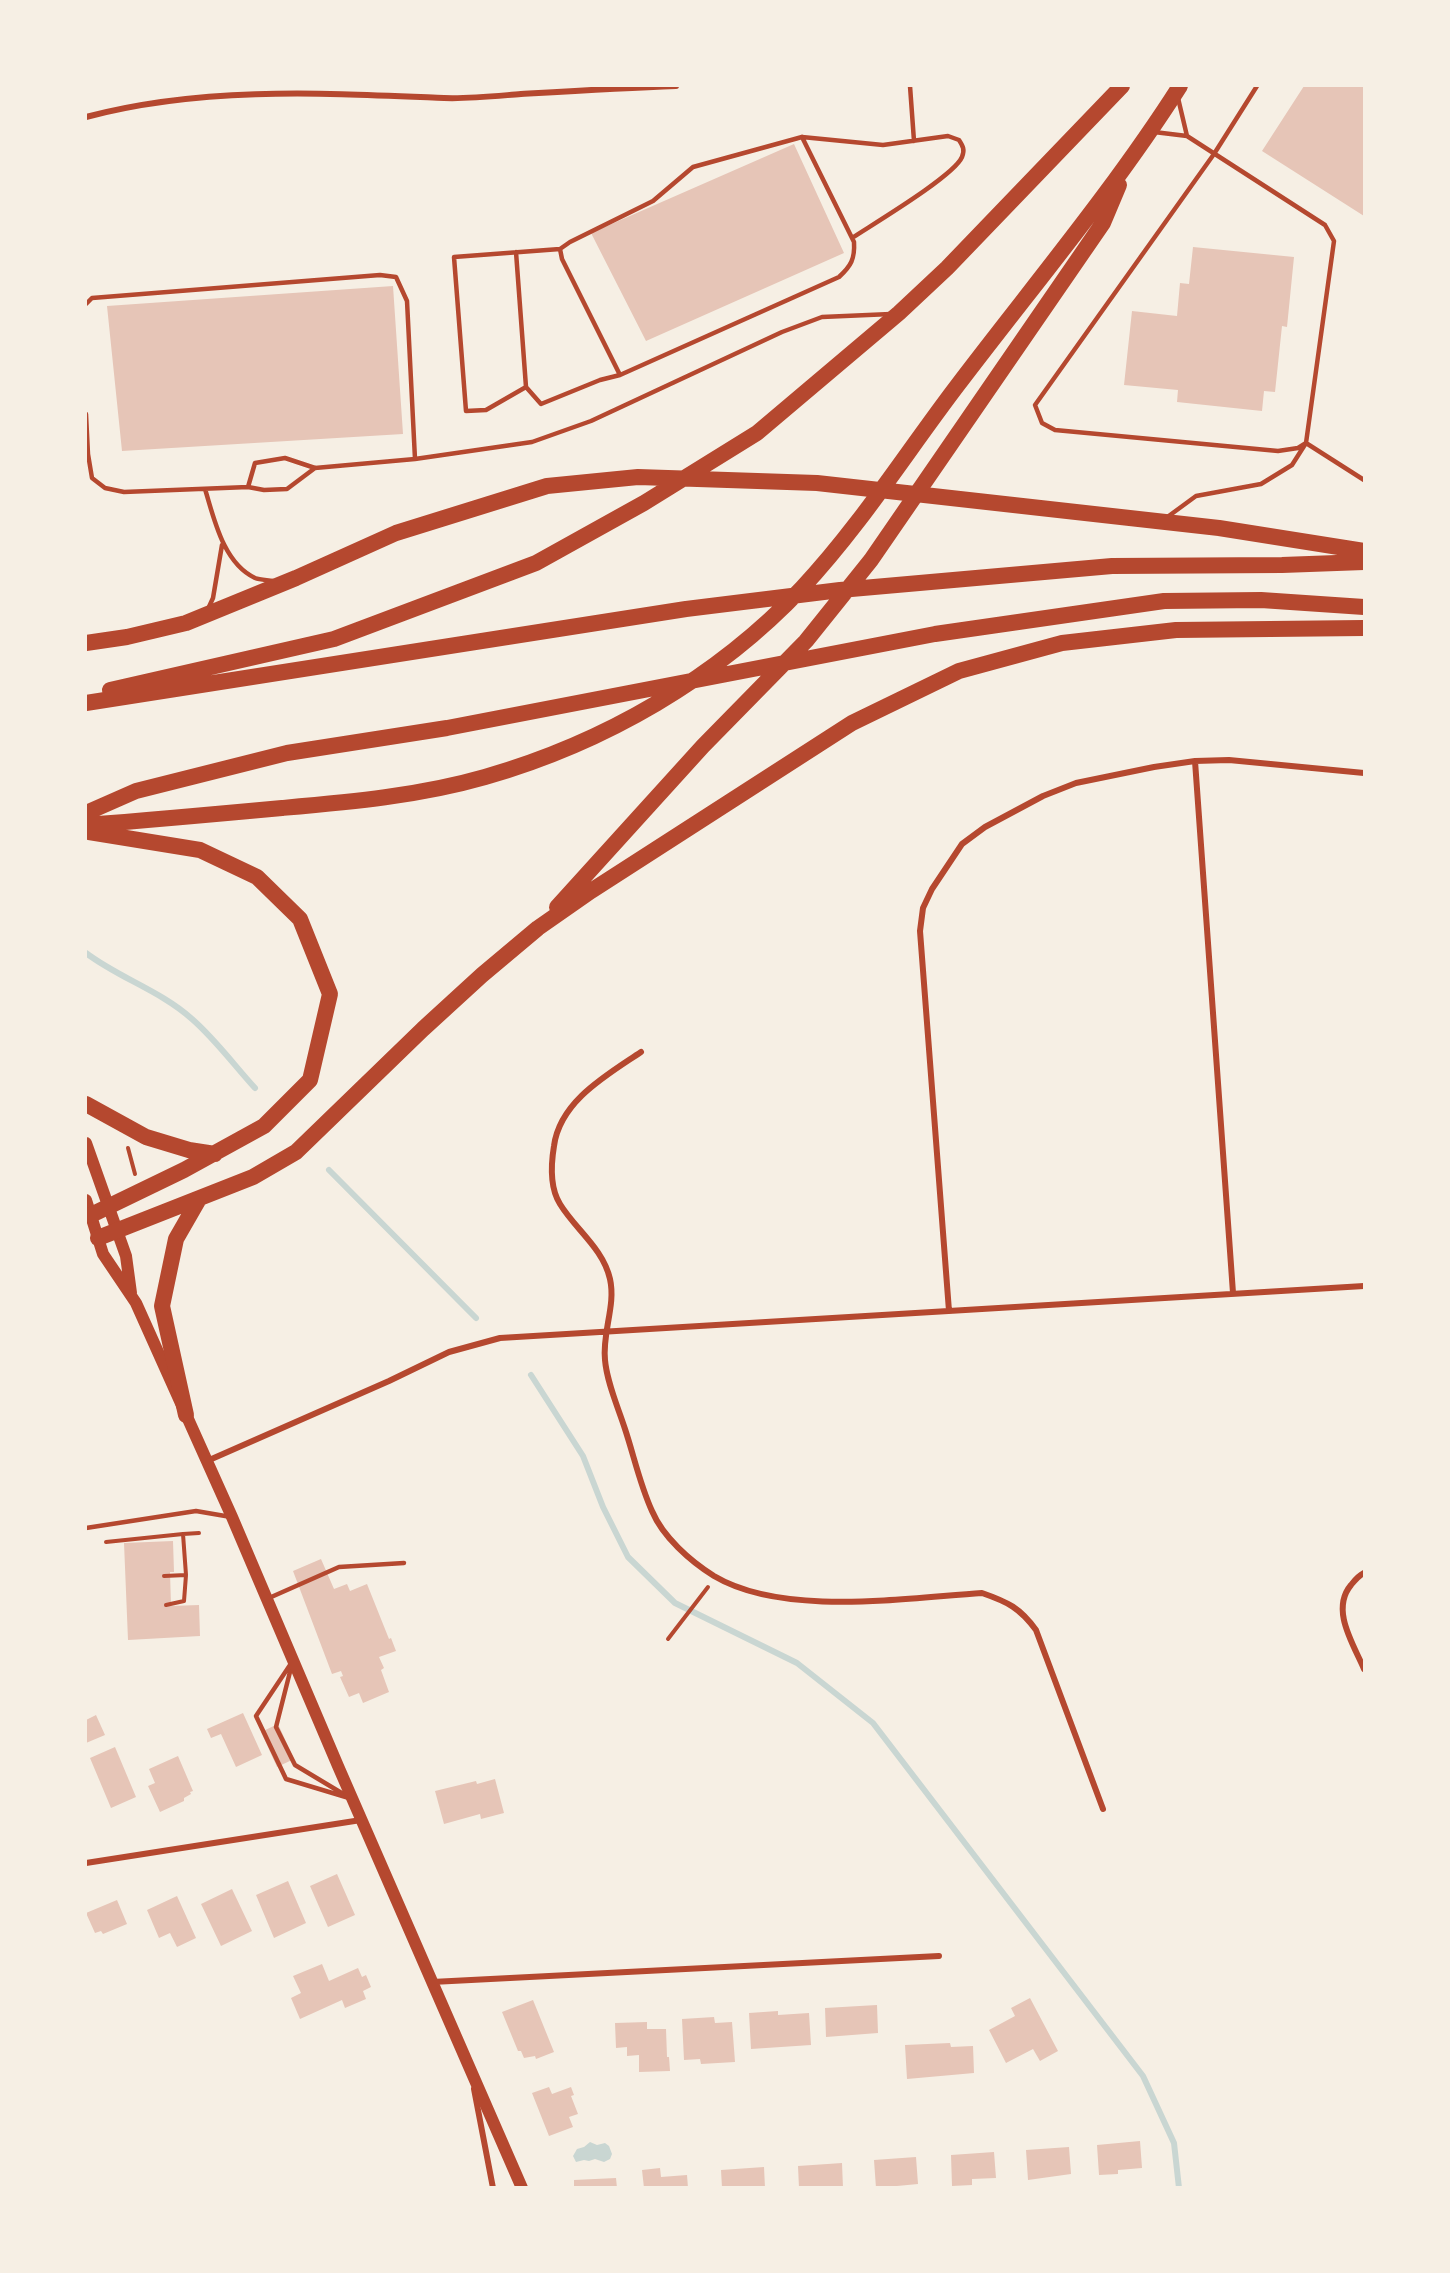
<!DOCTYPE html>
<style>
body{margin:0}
#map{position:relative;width:1450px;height:2273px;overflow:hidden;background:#f6efe4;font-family:Lato,sans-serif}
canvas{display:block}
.frame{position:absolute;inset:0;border:87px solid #f6efe4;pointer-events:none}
</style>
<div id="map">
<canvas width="1450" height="2273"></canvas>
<div class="frame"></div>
</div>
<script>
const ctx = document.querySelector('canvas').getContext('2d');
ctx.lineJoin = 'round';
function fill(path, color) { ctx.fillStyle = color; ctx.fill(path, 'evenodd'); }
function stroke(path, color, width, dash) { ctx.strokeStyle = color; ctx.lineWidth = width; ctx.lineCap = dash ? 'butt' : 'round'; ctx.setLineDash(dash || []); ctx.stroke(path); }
fill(new Path2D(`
 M590 2142 597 2145 605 2143 609 2146 612 2154 610 2159 604 2162 595 2159 589 2161 584 2160 576 2162 573 2156 577 2149 584 2147Z`), '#c9d6d2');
stroke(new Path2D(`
 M86 953C119 978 161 991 192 1019 215 1039 234 1065 255 1088
 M329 1170 476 1318
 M531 1375 583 1456 603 1507 628 1557 675 1603 797 1663 873 1723 1143 2076 1174 2143 1179 2188`), '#c9d6d2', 6);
fill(new Path2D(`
 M1304 86H1364V216L1262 151Z
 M794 144 844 253 646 341 591 233Z
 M1193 247 1294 257 1287 327 1282 326 1275 392 1264 391 1262 411 1177 402 1178 390 1124 385 1132 311 1177 316 1180 283 1189 284Z
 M393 286 403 434 122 451 107 306Z
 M173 1541 174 1572H170L171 1606 199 1605 200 1636 128 1640 124 1543Z
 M321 1559 334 1589 347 1584 350 1591 367 1584 389 1639 391 1638 396 1651 379 1657 384 1668 381 1670 389 1692 363 1703 359 1693 349 1697 340 1677 343 1676 341 1671 332 1674 293 1571Z
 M243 1713 262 1755 236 1767 221 1734 211 1738 207 1729Z
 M96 1715 105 1735 86 1743V1720Z
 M278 1724 294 1759 277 1767 261 1732Z
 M115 1747 136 1797 111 1808 90 1758Z
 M178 1756 193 1791 190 1792 191 1794 184 1798V1801L160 1812 148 1786 155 1783 149 1769Z
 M495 1779 504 1813 481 1819 480 1814 444 1824 435 1791 476 1781 477 1784Z
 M337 1874 355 1915 328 1927 310 1886Z
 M288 1881 306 1923 274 1938 256 1895Z
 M232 1889 252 1931 221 1946 201 1904Z
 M177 1896 196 1938 177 1947 170 1933 159 1938 147 1910Z
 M117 1900 127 1924 103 1934 101 1931 95 1933 86 1913Z
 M322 1964 329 1981 358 1968 362 1977 366 1975 371 1987 363 1991 366 1999 345 2008 342 2000 300 2019 291 1998 301 1993 293 1976Z
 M1030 1998 1058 2051 1040 2061 1033 2049 1006 2063 989 2030 1015 2016 1011 2008Z
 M533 2000 554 2052 536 2059 535 2056 524 2058 521 2051H518L502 2012Z
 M877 2005 878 2033 826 2037 825 2008Z
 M778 2011V2015L809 2013 811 2045 751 2049 749 2013Z
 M714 2017 715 2023 732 2022 735 2062 701 2064 700 2059 684 2060 682 2019Z
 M647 2022V2029H666L667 2057H669L670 2071 639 2072V2055L627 2056V2047L616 2048 615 2023Z
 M950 2043 951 2047 973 2046 974 2073 907 2079 905 2045Z
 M549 2087 552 2094 571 2087 574 2095 571 2096 578 2114 569 2117 573 2127 549 2136 532 2093Z
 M1140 2141 1142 2168 1118 2170V2174L1099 2175 1097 2145Z
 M1069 2147 1071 2174 1028 2180 1026 2150Z
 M994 2152 996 2178 972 2179V2185L952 2186 951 2155Z
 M916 2157 918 2184 876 2188 874 2160Z
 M842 2163 843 2188H799L798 2166Z
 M764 2167 765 2188H722L721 2170Z
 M660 2168 661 2177 687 2175 688 2188H644L642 2170Z
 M616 2178 617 2188H574V2180Z`), '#e6c5b7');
stroke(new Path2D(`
 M128 1148 135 1174
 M183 1534 199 1533
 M106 1542 183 1534 186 1575 164 1576
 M166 1605 184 1601 186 1575
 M668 1639 708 1587`), '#b5482f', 4);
stroke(new Path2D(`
 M910 86 914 141
 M1154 132 1187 136 1178 98
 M1187 136 1325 225 1334 241 1306 443 1298 448 1278 451 1055 430 1042 423 1035 405 1214 154 1257 86
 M560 249 454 257 466 411 486 410 526 387 541 404 600 380 620 375 839 277C851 266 855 259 854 242L802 137
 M516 252 526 387
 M86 304 92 298 380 275 396 277 407 301 415 459 315 468 285 458 255 463 248 487
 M620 375 562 259 560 249 570 242 653 201 693 167 802 137 883 145 948 136 959 140C963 146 965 150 962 157 954 176 873 224 852 238
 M86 414 88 454 92 478 105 488 124 492 248 487 264 490 287 489 315 468
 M415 459 532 442 591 421 782 332 822 317 891 314
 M205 489C214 518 223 563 255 578 260 580 268 580 273 581
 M1166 518 1196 496 1261 484 1292 465 1306 443 1364 480
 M208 609 213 598 222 545
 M86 1528 196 1511 231 1517
 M269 1598 339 1567 404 1563
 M292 1662 256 1716 286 1779 349 1798
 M292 1664 276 1727 295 1765 345 1795`), '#b5482f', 4.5);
stroke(new Path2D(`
 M86 117C202 86 325 93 444 98 469 99 496 96 521 94 573 91 624 88 676 86
 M1195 761 1233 1293
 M641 1052C607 1075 560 1101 554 1146 551 1164 550 1188 560 1204 575 1229 603 1248 610 1279 616 1306 602 1332 605 1360 607 1383 618 1407 625 1429 634 1456 640 1485 652 1511 663 1537 690 1561 714 1576 783 1617 905 1598 982 1593 1008 1602 1020 1608 1036 1630L1103 1809
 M949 1311 920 931 923 908 932 889 962 844 985 827 1043 796 1076 783 1154 767 1195 761 1229 760 1364 773
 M207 1461 389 1381 449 1352 500 1338 1364 1286
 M1364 1573C1358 1576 1355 1580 1351 1585 1330 1610 1354 1645 1364 1669
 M86 1863 361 1820
 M432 1982 939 1956
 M474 2089 493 2188`), '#b5482f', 6);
stroke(new Path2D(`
 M86 1143 126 1256 131 1293
 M86 1200 103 1254 136 1303 232 1517 338 1766 522 2188`), '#b5482f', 12);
stroke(new Path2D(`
 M86 643 127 637 186 623 296 578 396 533 547 486 638 477 817 483 1219 528 1364 551
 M110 690 334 639 536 563 644 503 757 433 899 313 947 268 1122 86
 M86 703 686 609 840 590 1112 566 1282 565 1364 562
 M86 813 136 791 287 753 447 728 935 634 1164 601 1261 600 1364 607
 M86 825C151 820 217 814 282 808 350 802 419 796 485 777 604 743 717 678 802 588 860 526 906 453 957 386 1032 287 1113 191 1180 86
 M89 832 200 850 257 877 300 919 330 994 310 1080 264 1126 184 1170 91 1215
 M557 907 703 746 806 641 871 560 1103 223 1119 185
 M86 1104 146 1137 189 1150 215 1154
 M98 1238 253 1177 296 1152 423 1029 482 975 538 928 591 891 852 723 959 671 1062 643 1176 630 1364 628
 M186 1415 162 1306 176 1239 199 1199`), '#b5482f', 16);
</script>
